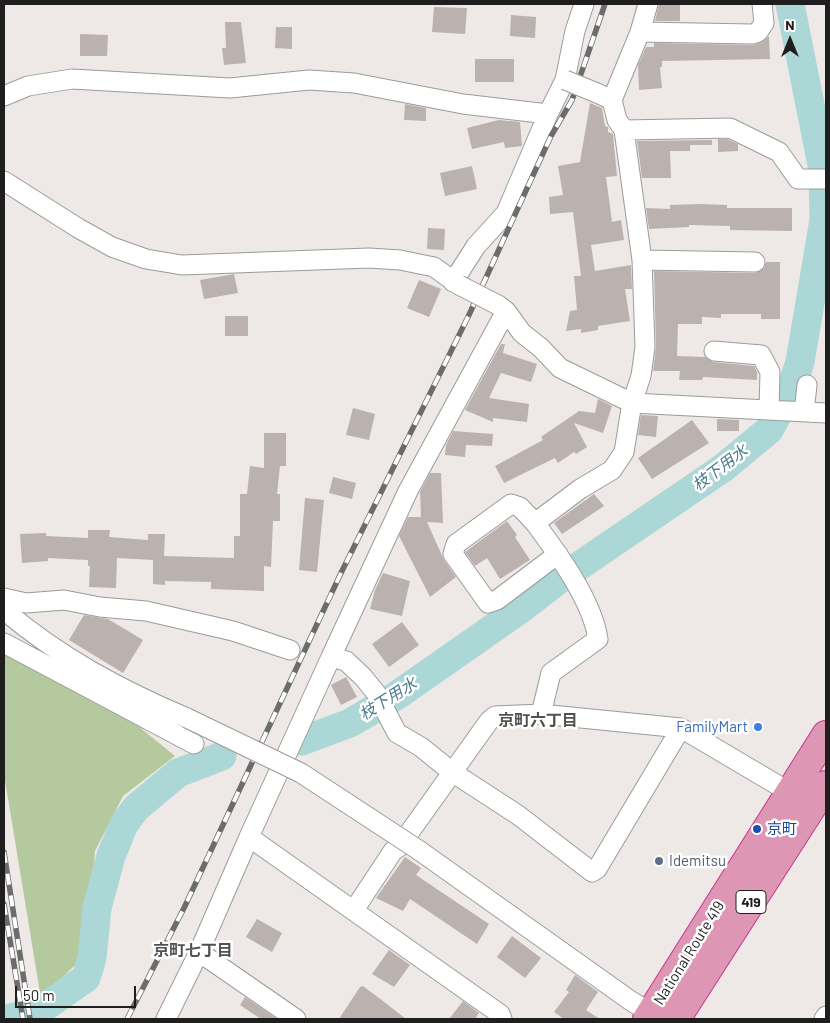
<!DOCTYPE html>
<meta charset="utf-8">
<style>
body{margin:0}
#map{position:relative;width:830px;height:1023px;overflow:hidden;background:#eee9e6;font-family:Barlow,sans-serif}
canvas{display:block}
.frame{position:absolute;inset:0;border:5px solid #1e1e1e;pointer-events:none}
.north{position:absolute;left:765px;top:15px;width:50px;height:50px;-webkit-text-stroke:4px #fff;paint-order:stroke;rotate:0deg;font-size:14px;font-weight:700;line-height:20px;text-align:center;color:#1e1e1e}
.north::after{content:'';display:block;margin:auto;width:18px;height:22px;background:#1e1e1e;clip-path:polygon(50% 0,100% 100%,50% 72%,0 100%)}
.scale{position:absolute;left:15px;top:986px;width:121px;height:22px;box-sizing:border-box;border:2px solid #1e1e1e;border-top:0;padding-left:6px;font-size:15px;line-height:18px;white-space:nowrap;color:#1e1e1e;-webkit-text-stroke:4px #fff;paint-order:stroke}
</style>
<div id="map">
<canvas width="830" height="1023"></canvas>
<div class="frame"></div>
<div class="north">N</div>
<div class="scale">50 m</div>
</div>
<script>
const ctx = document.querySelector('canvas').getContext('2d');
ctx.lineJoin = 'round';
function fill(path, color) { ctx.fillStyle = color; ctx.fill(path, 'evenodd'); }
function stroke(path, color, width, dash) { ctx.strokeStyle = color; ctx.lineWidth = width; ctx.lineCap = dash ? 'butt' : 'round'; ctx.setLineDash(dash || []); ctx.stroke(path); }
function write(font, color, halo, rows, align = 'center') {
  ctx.font = font + ' Barlow,"Noto Sans JP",sans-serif'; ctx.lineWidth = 5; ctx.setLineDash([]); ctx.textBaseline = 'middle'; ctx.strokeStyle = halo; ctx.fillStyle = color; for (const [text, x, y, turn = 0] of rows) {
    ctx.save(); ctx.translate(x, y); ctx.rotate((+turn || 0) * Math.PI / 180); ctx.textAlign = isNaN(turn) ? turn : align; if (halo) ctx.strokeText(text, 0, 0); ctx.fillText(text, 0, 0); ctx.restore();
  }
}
fill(new Path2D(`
 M4 646 132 721 175 756 123 796 95 851 88 952 41 999 4 774Z`), '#b5c99f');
stroke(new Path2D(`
 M302 741 350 723 396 696 522 608 557 581 723 468 769 430 791 390 800 362 824 220 823 170 790 4
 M8 1019 42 1009 86 978 92 958 97 908 111 856 124 824 136 808 178 773 222 756`), '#abd7d6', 29);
fill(new Path2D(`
 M659 4H680V21H655Z
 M434 7 467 8 465 34 432 32Z
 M511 15 536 17 535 38 510 36Z
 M225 22H241L246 63 224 65 222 48H226Z
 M276 27H292V49L275 48Z
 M80 34 108 35 107 56H80Z
 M769 36 770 59 662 61V67H660L662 88 639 90 638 65 646 47H654V43L753 45 762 42Z
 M475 59H514V82H475Z
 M590 103 602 108 605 126 608 127V132L613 134 617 176 606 177 612 222 621 220 624 240 591 245 595 271 631 265 632 289H625L630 321 598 326V330L581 333V329L566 331 570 311 577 310 574 276H581L573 212 550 214 549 197 563 195 558 166 580 162Z
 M405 104 426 108V121L404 120Z
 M499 120 520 122 522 146 505 148 504 142 472 149 467 128Z
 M718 139H727L738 144V151L718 152Z
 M712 140V145H690V151H670L671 178H642L637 141Z
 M472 166 477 189 445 196 440 173Z
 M700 204 727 205V208H792V231L730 230V226L689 225V227L649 229 646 208 670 209V205Z
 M428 228 445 229 444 250 427 249Z
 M766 262H780V319H761V314H721V318L702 317V324H678L677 356 705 357 713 362 754 366 757 372V380L703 377 702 380H679L680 371H653L656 347 654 271 755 273 764 268Z
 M234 274 238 293 204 299 200 280Z
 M419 280 441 289 429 317 407 308Z
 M225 316H248V336H225Z
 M501 344H505L503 353 537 364 531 382 501 373 489 398 529 404 527 422 493 418V422L465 410Z
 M598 399 612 406 603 433 574 423 587 447 576 454 574 452 558 463 555 458 504 483 495 466 543 440 541 437 579 411 595 413Z
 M353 408 375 414 369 440 346 435Z
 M641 415 658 416 656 437 638 435Z
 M717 419 739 420V431H717Z
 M692 420 709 443 652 479 638 458Z
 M453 431 493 434 492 446 466 445 465 457 445 455 446 445Z
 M264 433H286V466H280L277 494H280V521H273L271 567 264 566V591L211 589V582L165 581V585L153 584V560L117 558 116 588 89 587 90 566H88V560L48 558V561L22 563 20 534 46 533V536L88 538V530H110L109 537 148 540V534H165L164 556 234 558V536H240V494H247L250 466 264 468Z
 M430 473H441L443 523 427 522 444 560 456 577 430 597 399 536 408 517H421L420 492Z
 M333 477 356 483 352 499 329 493Z
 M594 494 604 506 562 534 554 523Z
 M305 498 324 500 317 572 299 570Z
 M507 521 517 535 515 537 530 560 500 579 487 558 475 566 465 552Z
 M383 573 410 581 402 616 370 609 375 590Z
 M84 615 108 619 143 640 123 673 69 640Z
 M402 622 419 645 389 667 372 644Z
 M346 677 357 697 341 705 331 685Z
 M405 857 421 868 416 875 489 924 477 944 410 899 403 911 376 898Z
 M257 919 282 933 272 952 246 937Z
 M512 936 541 958 525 978 497 957Z
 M389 950 410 965 394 987 372 974Z
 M575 975 598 992 586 1010 600 1019H564L554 1012 569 992 566 990Z
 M363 986 383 1001 406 1019H339L360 987Z
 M245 997 277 1019H261L240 1005Z
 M463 1001 479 1013 475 1019H449Z`), '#bbb1af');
const minor = new Path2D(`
 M640 32 753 34 758 32 764 23 762 4
 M4 96 28 86 72 79 230 88 309 80 354 83 463 104 548 114 565 80 575 31 584 4
 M612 100 640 32 648 4
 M624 130 730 128 779 152 798 179H826
 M4 181 78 228 112 247 146 259 182 265 369 258 400 260 434 267 459 285
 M642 260 755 262
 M453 282 476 246 506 213 548 114
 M498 305 506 311 522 333 541 348 560 368 632 403 826 413
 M506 311 408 491 331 657 346 661 363 677 376 693 397 733 421 747 452 772 518 815 592 872 597 869 681 728
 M714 351 761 355 770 372 769 410
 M804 412 807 385
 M535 523 520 507 511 504 456 544 453 554 488 603 497 600 558 554
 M4 598 26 603 64 600 100 607 146 611 233 631 290 650
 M4 610C59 657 121 690 187 718
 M4 643 194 744
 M541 714 551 673 598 639C592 600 558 554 535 523L580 489 612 470 624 452 632 403 641 376 645 347 642 260 624 130 617 120 612 100 597 93
 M249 837 331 657
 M420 851 631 1001 661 1019
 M354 910 393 851 399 847 489 721 495 716 541 714 681 728 791 793
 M199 952 296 1019
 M166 1019 199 952 249 837 500 1014 502 1019
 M824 1019 826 1016`);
const highway = new Path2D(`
 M647 1019 826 735
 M676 1019 826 785`);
stroke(minor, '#9b9b9b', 21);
stroke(highway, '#c7388c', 30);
stroke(minor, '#fff', 19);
stroke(highway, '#dd96b4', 28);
const rail = new Path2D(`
 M4 852 30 1019
 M4 904 23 1019
 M127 1019 184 908 341 573 468 317 551 136 572 100 605 4`);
stroke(rail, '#6c6c6c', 5.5);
stroke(rail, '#fff', 4, [11]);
const minorBridge = new Path2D(`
 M565 80 597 93
 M459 285 498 305
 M187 718 301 773 420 851`);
stroke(minorBridge, '#9b9b9b', 21, []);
stroke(minorBridge, '#fff', 19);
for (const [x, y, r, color] of [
 [758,727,5,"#3f7fe0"],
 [757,829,5,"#1a4fb4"],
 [659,861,5,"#5c6f8a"]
]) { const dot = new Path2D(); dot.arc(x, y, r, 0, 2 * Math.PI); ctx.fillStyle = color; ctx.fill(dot); stroke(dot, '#fff', 2); }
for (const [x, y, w] of [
 [751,902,30]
]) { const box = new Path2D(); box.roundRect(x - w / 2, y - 11.5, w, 23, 4); ctx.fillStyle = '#fff'; ctx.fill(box); stroke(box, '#1e1e1e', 1); }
write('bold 14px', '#1e1e1e', null, [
 ["419",751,902]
]);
write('15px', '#366cbe', '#fff', [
 ["FamilyMart",748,727]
], 'right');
write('15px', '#164399', '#fff', [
 ["京町",767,829]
], 'left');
write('15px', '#4e5e75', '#fff', [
 ["Idemitsu",669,861]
], 'left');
write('15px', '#1e1e1e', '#fff', [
 ["National Route 419",689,953,-58]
]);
write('italic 16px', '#4b7c8e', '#fff', [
 ["枝下用水",720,468,-37],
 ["枝下用水",388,699,-32]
]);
write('bold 16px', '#515151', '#fff', [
 ["京町六丁目",538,721],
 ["京町七丁目",193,951]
]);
</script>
